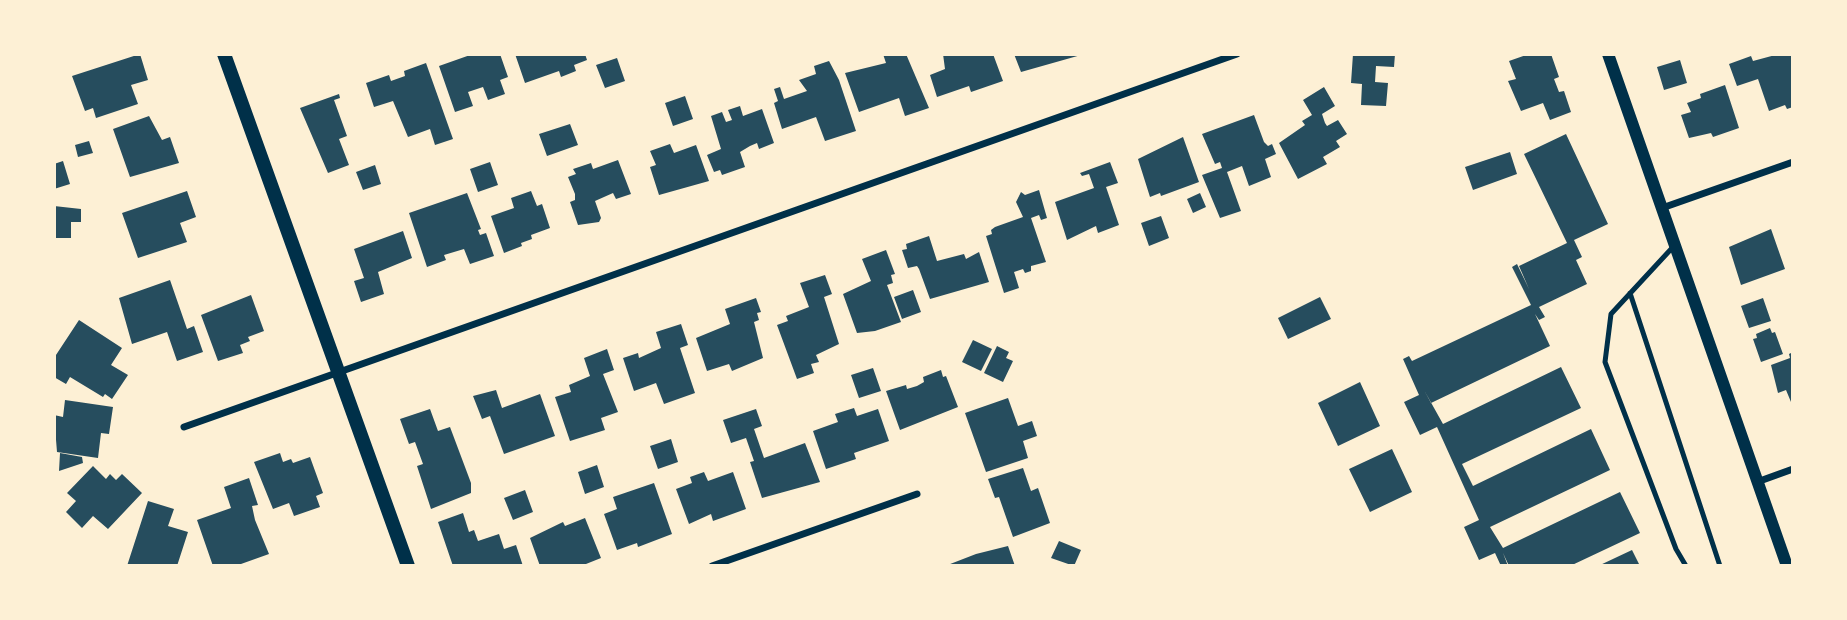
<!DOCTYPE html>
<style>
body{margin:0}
#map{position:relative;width:1847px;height:620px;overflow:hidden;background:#fdf0d5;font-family:"Varela Round",sans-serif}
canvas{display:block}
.frame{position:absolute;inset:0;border:56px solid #fdf0d5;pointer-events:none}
</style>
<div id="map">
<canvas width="1847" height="620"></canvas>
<div class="frame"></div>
</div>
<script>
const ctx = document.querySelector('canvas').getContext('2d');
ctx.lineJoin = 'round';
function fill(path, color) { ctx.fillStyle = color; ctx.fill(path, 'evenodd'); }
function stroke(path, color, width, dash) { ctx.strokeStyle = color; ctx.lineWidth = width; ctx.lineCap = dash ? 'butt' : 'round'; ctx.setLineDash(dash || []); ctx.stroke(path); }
fill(new Path2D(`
 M140 54 148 80 131 85 138 104 96 118 93 108 85 111 72 76Z
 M473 54H500L508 77 500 80 505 94 488 100 483 87 468 92 473 106 455 112 439 66Z
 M515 54H585L587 60 574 65 576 71 561 77 559 71 525 83Z
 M883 54H906L929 108 905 116 899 98 859 112 845 73 886 63Z
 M943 54H993L1003 81 971 92 969 86 937 97 930 75 945 69Z
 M1014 54H1081V55L1021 72Z
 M1353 54H1395L1394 67 1376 66 1375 82 1388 83 1386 106 1361 105 1362 84 1351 83Z
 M1529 54H1551L1559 77 1554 79 1559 92 1564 91 1571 112 1550 120 1543 103 1521 111 1508 81 1516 79 1509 61Z
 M1779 54H1793V107L1787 109 1785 105 1769 111 1758 79 1737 86 1729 64 1751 56 1753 61Z
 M617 58 625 81 605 88 596 65Z
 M1680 60 1687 83 1664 90 1657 67Z
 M829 61 839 80 856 131 825 141 816 117 782 129 774 103 778 101 774 89 780 87 784 99 807 91 799 80 816 74 814 66Z
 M426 63 453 139 435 145 430 129 408 137 393 101 374 107 366 83 389 75 391 81 405 76 404 71Z
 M1725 85 1739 128 1713 137 1711 133 1689 138 1681 115 1691 112 1687 103 1701 98 1700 94Z
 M1324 87 1335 106 1322 114 1325 123 1327 126 1338 120 1347 134 1336 141 1340 147 1323 157 1327 164 1298 179 1279 143 1305 125 1302 121 1312 115 1303 100Z
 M339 94 340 98 334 100 347 136 339 139 349 165 328 173 300 108Z
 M685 96 693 119 673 126 665 103Z
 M740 106 743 116 762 109 774 143 759 149 757 143 750 146 740 152 745 167 722 175 720 170 714 172 707 155 721 149 711 116 722 112 726 122 732 120 728 110Z
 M1254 115 1264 142 1268 146 1272 144 1276 154 1265 159 1271 177 1249 186 1242 166 1227 172 1241 211 1220 218 1202 175 1222 168 1220 162 1215 164 1202 134Z
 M149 116 162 140 170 137 179 163 130 177 113 129Z
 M570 124 578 145 547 156 539 134Z
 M1566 134 1608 224 1574 240 1582 257 1576 260 1587 284 1539 307 1545 317 1539 320 1535 314 1550 346 1431 403 1424 390 1443 424 1561 367 1581 408 1462 464 1473 486 1591 429 1610 470 1490 527 1503 548 1620 492 1640 533 1570 566H1509L1503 553 1508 566H1501L1495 553 1479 560 1464 527 1479 520 1437 427 1420 435 1404 402 1419 395 1403 359 1409 356 1412 361 1531 305 1512 267 1517 264 1529 289 1519 266 1567 243 1524 154Z
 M1183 137 1199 182 1161 196 1160 193 1150 197 1138 159Z
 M89 141 93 153 78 157 75 145Z
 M670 144 674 153 696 145 709 181 659 195 650 167 656 165 650 151Z
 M1510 152 1517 174 1473 190 1465 167Z
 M618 160 631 194 616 199 613 193 595 201 601 218 599 222 578 225 570 202 575 200V194L568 177 576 174 573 169 591 163 593 169Z
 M63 161 70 184 54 189V164Z
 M490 162 498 185 478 192 470 169Z
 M1110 162 1118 183 1106 187 1119 225 1098 233 1096 226 1067 240 1055 202 1094 188 1089 174 1082 176 1080 173Z
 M375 165 381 184 363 190 356 172Z
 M1039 190 1047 218 1041 220 1039 215 1031 218 1046 262 1031 266V271L1025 273 1023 269 1014 272 1019 288 1004 293 986 236 992 234 991 230 995 227 1023 217 1016 202 1021 192 1025 195Z
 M187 191 196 217 180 223 187 242 138 258 122 213Z
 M531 191 537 206 542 204 550 228 531 235 532 239 521 243 522 246 504 253 491 216 514 208 511 198Z
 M467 193 481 229 478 230 480 235 486 233 494 256 470 264 464 249 444 255 446 260 427 267 409 213Z
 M1200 193 1206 207 1193 213 1187 199Z
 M54 206 81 209V222H71V238H54Z
 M1161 216 1169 238 1149 246 1141 223Z
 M1771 229 1785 269 1741 285 1729 247Z
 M403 231 412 258 378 272 384 294 361 302 354 281 364 278 354 249Z
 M929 236 937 261 964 254 966 259 979 252 989 282 930 299 919 269 917 266 908 268 902 250 907 249 906 244Z
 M886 250 895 274 891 275 893 283 887 285 901 322 875 331 857 333 843 294 871 281 862 259Z
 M825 275 832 294 824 297 839 344 816 355 819 362 811 364 814 373 797 379 777 325 788 321 786 316 809 307 800 283Z
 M170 280 187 329 194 326 203 352 177 361 167 332 132 344 119 298Z
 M913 290 921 312 902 319 894 297Z
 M251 295 264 331 248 337 250 341 240 345 243 353 218 361 201 315Z
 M1320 297 1331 319 1288 339 1278 318Z
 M756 298 761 312 757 313 759 320 754 322 763 358 732 371 729 364 707 371 696 338 730 324 725 309Z
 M1763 298 1771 321 1749 328 1741 306Z
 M79 320 122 348 111 365 128 375 112 399 105 394 103 397 70 377 66 384 54 377V358Z
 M681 324 688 345 680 348 695 393 664 404 656 383 634 391 623 358 638 353 639 358 661 348 656 332Z
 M1770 328 1772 333 1775 332 1783 354 1761 362 1753 339 1757 338 1756 334Z
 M973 340 992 349 981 371 962 362Z
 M997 346 1009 352 1006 358 1013 361 1003 382 984 373Z
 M607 349 614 370 603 374 618 412 601 418 605 430 570 441 555 397 571 392 569 385 590 376 584 358Z
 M1793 352V401L1791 402 1786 390 1778 393 1771 365 1790 358 1789 354Z
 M873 368 881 391 859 398 851 375Z
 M941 370 943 377 946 376 958 407 900 430 886 391 906 385 907 389 917 386 924 382 923 377Z
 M1360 382 1380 426 1338 446 1318 403Z
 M496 390 502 408 540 394 555 436 504 454 490 416 482 419 473 396Z
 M1008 398 1018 426 1032 421 1037 436 1023 441 1028 458 986 472 965 413Z
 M65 400 113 407 109 434 101 433 98 458 57 452 54 415 63 417Z
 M854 408 857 416 878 409 889 441 854 453 856 459 826 469 813 431 838 422 835 414Z
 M430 409 438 431 450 427 471 483V493L431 509 417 466 423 464 415 442 409 444 400 419Z
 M756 409 762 426 754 429 764 458 805 443 820 482 762 498 750 462 754 461 746 438 731 443 723 420Z
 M671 439 678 462 658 469 650 446Z
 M1392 449 1412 492 1370 512 1349 469Z
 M60 453 82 457 83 463 59 471Z
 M280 453 283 462 291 459 293 463 310 457 323 493 316 496 320 507 294 516 289 503 273 509 254 462Z
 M597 465 604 487 585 494 578 472Z
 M93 466 106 479 110 474 116 480 122 474 142 493 108 529 93 516 82 528 66 512 76 501 67 493Z
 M1023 468 1031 491 1038 488 1050 523 1013 537 999 497 995 498 988 479Z
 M704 472 708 481 733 472 746 509 713 521 711 514 689 524 676 489 692 483 690 477Z
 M249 478 258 505 252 506 255 520 269 554 241 564 213 566 197 520 231 508 224 487Z
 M654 483 672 534 638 547 637 543 617 550 604 514 617 509 613 497Z
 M525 490 533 512 513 520 504 498Z
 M148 501 174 509 168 526 188 532 177 566H127Z
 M463 513 469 532 474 530 478 541 499 534 504 549 516 545 523 566H453L438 522Z
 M585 518 601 558 581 566H540L530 538 563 522 565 526Z
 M1059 541 1081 550 1074 566 1051 558Z
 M1008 546 1015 566H945L976 554Z
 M1632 550 1640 566H1598Z`), '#264d5e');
stroke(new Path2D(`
 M1673 247 1611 314 1605 362 1676 549 1686 566
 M1630 293 1720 566`), '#003049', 5);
stroke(new Path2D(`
 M1662 208 1793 162
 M184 427 1237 54
 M1757 482 1793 469
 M712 566 917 494`), '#003049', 7);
stroke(new Path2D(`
 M1608 54 1787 566`), '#003049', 12);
stroke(new Path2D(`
 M224 54 408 566`), '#003049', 14);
</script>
